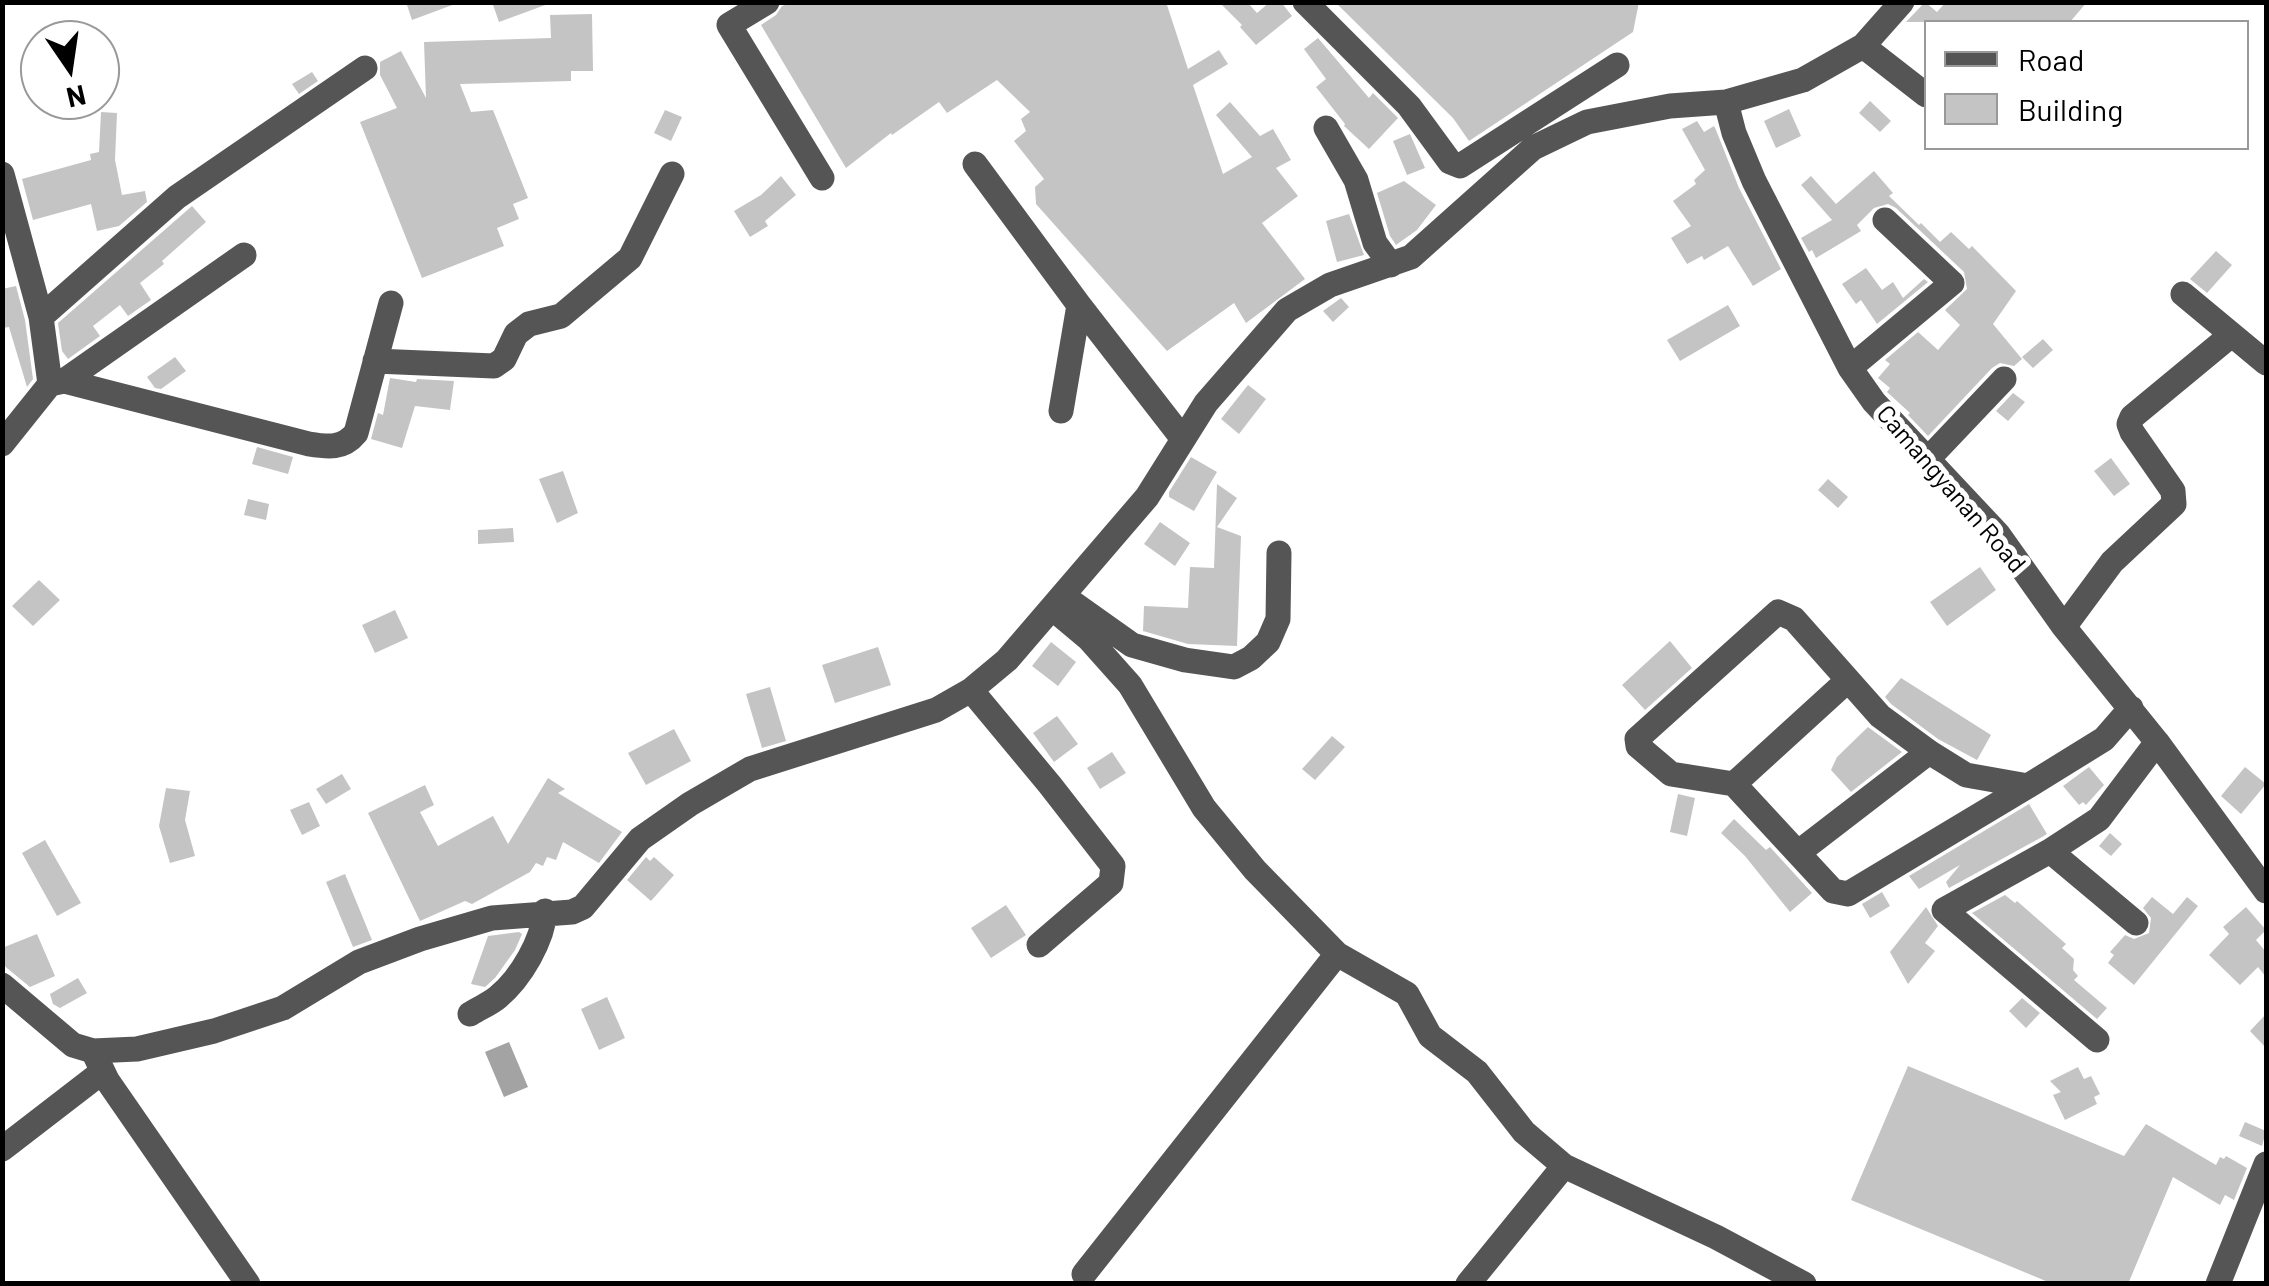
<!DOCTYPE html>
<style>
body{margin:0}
#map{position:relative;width:2269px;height:1286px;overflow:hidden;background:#fff;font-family:Barlow,sans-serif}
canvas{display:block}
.frame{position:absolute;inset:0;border:5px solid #000;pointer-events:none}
.legend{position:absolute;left:1924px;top:20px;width:325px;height:130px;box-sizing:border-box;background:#fff;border:2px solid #999;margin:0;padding:12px 18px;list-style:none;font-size:30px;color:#000}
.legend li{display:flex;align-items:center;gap:20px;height:50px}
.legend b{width:50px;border:2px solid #999}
.north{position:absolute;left:20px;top:20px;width:100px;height:100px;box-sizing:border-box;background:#fff;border:2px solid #999;border-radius:50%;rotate:167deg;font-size:28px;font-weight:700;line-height:40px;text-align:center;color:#000}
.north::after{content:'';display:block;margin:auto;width:35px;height:45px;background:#000;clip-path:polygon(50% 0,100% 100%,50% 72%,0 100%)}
</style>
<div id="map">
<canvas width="2269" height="1286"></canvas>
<div class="frame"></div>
<ul class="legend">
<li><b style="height:12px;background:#555"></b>Road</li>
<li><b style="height:28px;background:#c4c4c4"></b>Building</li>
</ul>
<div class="north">N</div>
</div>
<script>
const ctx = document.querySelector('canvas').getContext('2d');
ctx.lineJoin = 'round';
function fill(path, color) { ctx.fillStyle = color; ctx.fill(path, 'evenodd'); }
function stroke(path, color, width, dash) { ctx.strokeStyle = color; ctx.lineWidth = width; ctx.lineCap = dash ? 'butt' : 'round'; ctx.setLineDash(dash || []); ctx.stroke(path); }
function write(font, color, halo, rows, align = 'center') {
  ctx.font = font + ' Barlow,sans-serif'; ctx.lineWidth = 10; ctx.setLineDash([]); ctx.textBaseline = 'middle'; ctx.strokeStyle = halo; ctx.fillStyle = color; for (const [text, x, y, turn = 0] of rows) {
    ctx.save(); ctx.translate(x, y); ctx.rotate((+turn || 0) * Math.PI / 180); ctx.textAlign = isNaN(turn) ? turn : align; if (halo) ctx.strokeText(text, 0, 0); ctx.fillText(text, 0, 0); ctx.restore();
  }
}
fill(new Path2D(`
 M509 1042 528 1087 504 1097 485 1052Z`), '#a3a3a3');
fill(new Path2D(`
 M406 2H454L455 4 412 20Z
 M492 2H548V4L499 22Z
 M794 2H1166L1188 69 1219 50 1228 64 1193 85 1223 174 1252 157 1216 115 1230 102 1260 136 1273 129 1291 160 1276 168 1298 196 1262 223 1305 279 1246 323 1234 303 1167 351 1036 204 1035 187 1044 179 1014 141 1026 131 1021 119 1030 112 997 80 947 113 939 102 892 135 891 133 846 168 761 25 776 15 782 6Z
 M1219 2H1247L1257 13 1270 2H1281L1292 16 1256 45 1240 27 1242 25Z
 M1335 2H1639L1633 32 1469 141 1453 118Z
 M1925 2 1937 12 1946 2H2087L2070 22H1906Z
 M592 14 593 71H571V81L460 84 471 112 493 110 528 198 513 204 519 219 497 228 504 246 422 278 360 122 397 108 380 75V62L401 51 426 98 424 42 551 38 550 15Z
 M1318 38 1369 98 1373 93 1398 118 1369 149 1344 126 1345 124 1316 87 1326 79 1304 49Z
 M312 72 318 81 299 94 292 84Z
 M1870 101 1891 121 1880 132 1859 113Z
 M1789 109 1801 136 1776 148 1764 121Z
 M665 110 682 117 671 141 654 133Z
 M101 112 117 113 115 160 122 195 145 191 147 202 119 226 97 231 91 204 33 220 22 179 91 160 90 154 99 152Z
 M1697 121 1704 132 1714 126 1716 130 1739 188 1781 269 1753 286 1728 246 1704 260 1702 256 1687 264 1671 238 1691 226 1673 201 1696 184 1694 180 1705 170 1682 129Z
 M1410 134 1425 168 1407 175 1393 141Z
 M1874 171 1893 193 1889 196 1919 225 1921 223 1940 242 1951 232 1969 249 1972 246 2016 291 1993 324 2022 359 2014 366 2000 363 1992 368 1928 436 1908 415 1910 413 1887 392 1890 388 1878 378 1890 364 1885 360 1918 332 1938 350 1960 325 1945 310 1967 289 1964 272 1896 208 1888 204 1874 208 1857 225 1861 231 1816 258 1812 250 1809 252 1801 238 1832 220 1801 185 1811 176 1836 204Z
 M781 176 796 195 765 221 768 226 750 237 734 211 761 195Z
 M1404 181 1436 205 1417 230 1396 245 1390 236 1377 193Z
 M192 206 206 222 162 261 164 264 140 283 151 300 128 316 120 305 93 326 100 336 68 359 62 351 58 323Z
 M1349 214 1364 255 1337 262 1326 221Z
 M2216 251 2232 265 2207 293 2190 279Z
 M1866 268 1882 290 1893 282 1903 298 1924 279 1928 282 1877 324 1861 300 1856 304 1842 284Z
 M16 286 25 320 33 379 27 387 9 327 2 328V289Z
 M1341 298 1349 307 1333 322 1323 311Z
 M1728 305 1740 326 1680 361 1667 340Z
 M2043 339 2053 350 2033 368 2022 357Z
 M175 357 186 371 161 389 155 388 147 377Z
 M390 378 416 382 417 379 454 381 450 410 415 406 402 448 371 439 378 413 383 415Z
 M1248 385 1266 399 1239 434 1221 419Z
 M2013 393 2025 402 2008 421 1996 411Z
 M257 447 293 457 288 474 252 464Z
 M1191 457 1217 472 1194 511 1169 497V492Z
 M2111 458 2130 484 2114 496 2094 471Z
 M563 471 578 513 557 523 539 479Z
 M1828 479 1848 497 1838 508 1818 490Z
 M1217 484 1237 498 1217 527 1241 536 1237 646 1188 644 1143 631 1144 606 1188 608 1190 567 1214 568Z
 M248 499 269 504 266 520 244 515Z
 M1160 522 1190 543 1175 566 1144 544Z
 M513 528 514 542 478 544V530Z
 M1980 567 1996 590 1947 626 1930 602Z
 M39 580 60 600 33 626 12 606Z
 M395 610 408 638 375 653 362 625Z
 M1670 641 1692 668 1645 710 1622 685Z
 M1051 642 1076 662 1058 686 1032 666Z
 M878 647 891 685 835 703 822 665Z
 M1901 678 1991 735 1977 760 1938 739 1891 704 1885 697Z
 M770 687 786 741 762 748 746 694Z
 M1057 716 1078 744 1054 762 1033 733Z
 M1868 727 1902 752 1851 792 1831 770 1837 757Z
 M674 729 691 761 646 785 628 753Z
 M1332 736 1345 747 1315 780 1302 769Z
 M1112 752 1126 773 1100 789 1087 768Z
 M2089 767 2104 785 2086 805 2083 802 2079 805 2063 786Z
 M2245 767 2266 784 2241 814 2221 796Z
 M342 774 351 789 326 804 316 789Z
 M548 778 565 789 558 793 622 832 599 863 563 842 556 860 547 857 543 866 536 863 530 872 472 904 465 901 420 921 368 813 425 785 434 805 420 812 438 846 493 816 508 844Z
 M166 788 190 791 185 820 195 856 170 863 159 826Z
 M1678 794 1695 798 1687 836 1670 832Z
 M309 802 320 826 302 835 290 810Z
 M2029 804 2047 834 2042 837 1949 888 1946 882 1960 865 1919 889 1909 876Z
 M1734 819 1766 850 1770 847 1812 893 1790 912 1745 856 1721 833Z
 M2110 833 2122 844 2111 856 2099 846Z
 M45 840 81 903 57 916 22 853Z
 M646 857 650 861 654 857 674 875 651 901 627 880Z
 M345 874 372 940 353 947 326 882Z
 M1882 892 1890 906 1870 918 1862 904Z
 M2005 895 2015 903 2017 901 2066 944 2062 948 2074 959 2073 970 2078 976 2074 980 2107 1008 2097 1019 1972 913Z
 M2152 897 2173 914 2187 897 2198 906 2134 985 2108 963 2114 955 2110 952 2125 935 2134 939 2149 933 2151 918 2143 908Z
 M1006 905 1026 935 991 958 971 928Z
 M1926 907 1938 926 1925 943 1935 951 1908 984 1890 952Z
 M2246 907 2266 930 2256 940 2266 952V977L2258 967 2240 985 2209 955 2229 934 2223 927Z
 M519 932 522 934 515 950 495 978 485 987 471 984 488 936Z
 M37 934 55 976 30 987 2 964V948Z
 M78 978 87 993 60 1008 53 1004 50 994Z
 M607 997 625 1038 599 1050 581 1009Z
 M2022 998 2040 1013 2026 1028 2009 1011Z
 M2266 1014V1048L2250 1031Z
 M1908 1066 2124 1156 2146 1124 2216 1165 2220 1157 2224 1159 2226 1156 2247 1168 2234 1200 2225 1195 2220 1205 2173 1177 2128 1284H2053L1851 1200Z
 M2078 1067 2084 1079 2091 1076 2100 1094 2094 1097 2097 1104 2065 1120 2053 1095 2061 1092 2050 1081Z
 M2245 1122 2266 1131 2262 1146 2239 1136Z`), '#c4c4c4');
stroke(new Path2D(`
 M767 2 729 25 822 178
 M1305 2 1409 106 1450 162 1460 166 1617 65
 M1863 46 1926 95
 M1726 102 1734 133 1754 181 1850 368 1874 402 1998 534 2064 627 2157 742 2266 891
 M1326 128 1356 180 1375 243 1391 265
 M975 164 1079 305 1183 439
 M2 174 41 317
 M2183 294 2266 363
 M375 361 494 366 504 359 516 334 529 324 561 316 630 258 672 174
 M1850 368 1952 283 1885 220
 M64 381 244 255
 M50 384 64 381 309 444C328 447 343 449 356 433L391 303
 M1061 411 1079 305
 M2 444 50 384 41 317 177 197 365 68
 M1928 459 2004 379
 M1063 596 1132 645 1185 660 1234 667 1251 658 1268 642 1278 619 1279 553
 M1052 608 1089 639 1130 685 1204 808 1255 870 1337 954 1407 994 1430 1036 1477 1072 1524 1132 1564 1166 1716 1237 1804 1284
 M2064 627 2112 562 2174 504 2173 491 2132 432 2129 424 2132 417 2230 336
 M971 690 1050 785 1113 866 1111 883 1039 945
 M1734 784 1847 681
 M2028 786 1848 894 1833 891 1734 784 1671 774 1638 746 1637 739 1778 612 1794 619 1880 716 1929 752 1966 775 2028 786 2104 739 2131 708
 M2050 851 2136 923
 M1799 852 1929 752
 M2 985 73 1045 93 1051 137 1049 214 1031 283 1008 359 962 420 939 492 918 572 912 583 907 640 839 690 804 750 769 936 710 971 690 1007 660 1147 497 1206 403 1287 310 1330 285 1411 257 1533 148 1587 122 1670 106 1726 102 1803 80 1863 46 1902 2
 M470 1014C479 1008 490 1004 498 997 521 978 543 940 545 911
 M2097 1040 1944 910 2050 851 2099 819 2157 742
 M93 1051 107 1080 248 1284
 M2 1149 102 1072
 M1084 1274 1337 954
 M1468 1284 1564 1166
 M2218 1284 2266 1164`), '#555', 25);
write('25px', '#000', '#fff', [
 ["Camangyanan Road",1951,489,49]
]);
</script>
